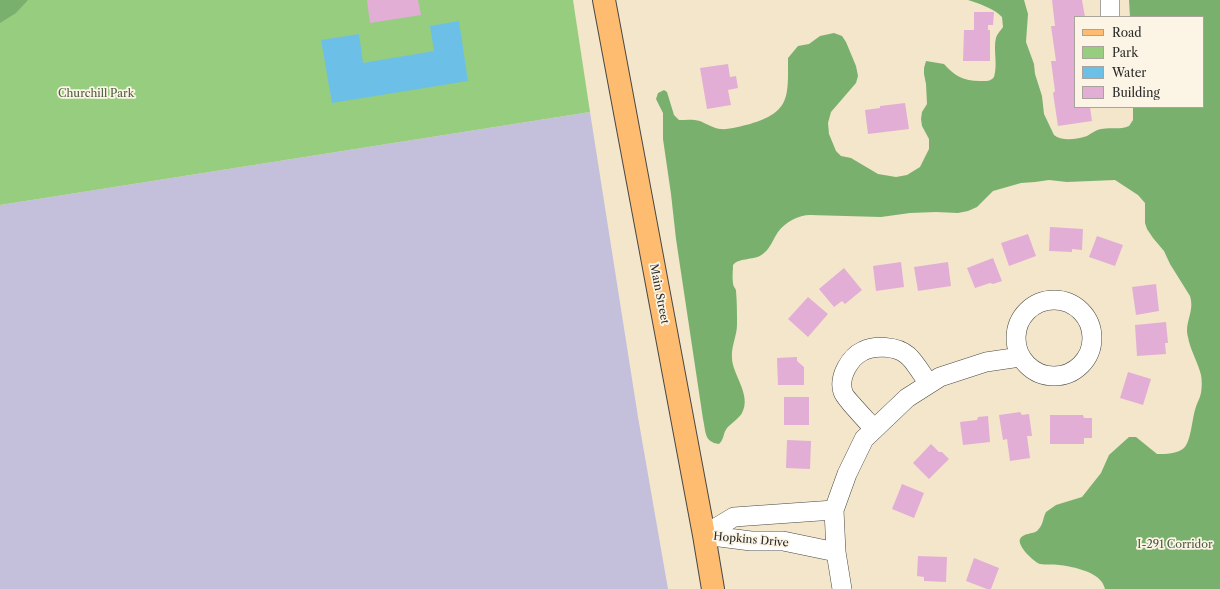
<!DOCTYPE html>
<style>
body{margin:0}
#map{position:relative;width:1220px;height:589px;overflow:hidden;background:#f3e6ca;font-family:"Libre Caslon Text",serif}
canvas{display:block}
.legend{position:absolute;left:1074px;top:16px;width:130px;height:92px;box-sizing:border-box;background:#fcf5e5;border:1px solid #a8a49b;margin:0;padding:5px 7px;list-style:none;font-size:12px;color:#2b2b2b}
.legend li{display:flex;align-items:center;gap:8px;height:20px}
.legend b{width:20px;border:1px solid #a8a49b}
</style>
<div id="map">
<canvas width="1220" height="589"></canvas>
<ul class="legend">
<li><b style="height:5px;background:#febc70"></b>Road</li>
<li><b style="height:11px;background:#97cd7e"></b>Park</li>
<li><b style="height:11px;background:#6cc0e8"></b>Water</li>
<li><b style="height:11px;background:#e2aed6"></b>Building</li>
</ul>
</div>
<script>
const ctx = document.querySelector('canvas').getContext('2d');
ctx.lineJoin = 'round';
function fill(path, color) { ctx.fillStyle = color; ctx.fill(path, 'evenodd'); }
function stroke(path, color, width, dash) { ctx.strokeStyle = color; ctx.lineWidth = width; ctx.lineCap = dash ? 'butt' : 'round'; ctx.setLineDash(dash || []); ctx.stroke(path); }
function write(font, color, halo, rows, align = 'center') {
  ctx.font = font + ' "Libre Caslon Text",serif'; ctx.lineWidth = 3.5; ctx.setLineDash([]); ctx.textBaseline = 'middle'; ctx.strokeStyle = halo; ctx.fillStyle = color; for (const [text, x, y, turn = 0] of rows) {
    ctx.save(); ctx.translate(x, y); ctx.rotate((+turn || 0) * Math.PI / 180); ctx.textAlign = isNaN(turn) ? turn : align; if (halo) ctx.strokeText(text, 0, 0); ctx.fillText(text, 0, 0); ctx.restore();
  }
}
fill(new Path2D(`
 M590 112 638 417 668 589H0V205Z`), '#c4c0db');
fill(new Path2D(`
 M0 0H573L590 112 0 205Z`), '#97cd7e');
fill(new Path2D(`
 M0 0H28L16 13 0 23Z
 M968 0H1024L1028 14 1026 42 1034 64 1035 74 1042 96 1044 114 1054 135C1062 142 1078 139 1087 136 1092 133 1096 130 1101 129 1111 127 1120 130 1129 126L1133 120V107H1203V17H1130L1129 0H1220V589H1105C1104 586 1103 583 1101 581 1094 571 1070 566 1059 565 1053 564 1046 565 1040 564 1034 562 1017 546 1020 539 1023 533 1033 534 1037 531 1044 524 1042 520 1046 512L1056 505 1082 497 1101 473 1109 455 1129 437H1136L1157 454C1166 454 1177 454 1184 448 1191 441 1192 420 1195 410 1196 404 1200 399 1201 393 1202 387 1202 380 1201 375 1198 362 1190 350 1188 337 1184 322 1195 312 1190 296L1170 264 1164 251 1153 238 1147 229 1145 223V203L1138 195 1115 180 1067 182 1049 180 1035 182 1021 183 993 191 977 207 968 211 958 213 936 212 910 213 881 217 810 215C799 215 785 222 778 232 773 239 771 247 764 253 756 261 739 257 733 265 733 271 732 277 733 283 733 287 736 288 736 291 737 302 737 314 737 325 737 336 731 346 732 358 732 374 752 395 742 413 740 417 731 424 727 428 723 433 724 440 719 444 704 442 706 432 703 419L676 239 671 194 663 139V113L656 99 658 93 664 90 667 92 674 115 679 120C685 120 693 119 700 121 707 124 713 128 720 129 729 130 741 126 750 124 791 112 788 96 788 58L798 46 809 44 820 36 834 33 842 36 846 42 856 66 858 76 856 83 831 112 828 123 829 134 836 151 841 156 851 158 878 174 896 177 907 175 920 167 929 149V139L922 126 921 119 922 112 927 104 926 84 924 74V68L926 61 944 64C955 76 963 81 980 81 985 81 990 82 994 77 998 64 993 49 996 38 997 34 1001 30 1003 27L1002 17C993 8 980 4 968 0Z`), '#79b06d');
fill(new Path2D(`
 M459 21 468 81 332 103 321 40 359 34 363 63 434 51 430 26Z`), '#6cc0e8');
fill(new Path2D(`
 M367 0H418L421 15 370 23Z
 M1052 0H1082L1085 17H1075V107H1090L1092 121 1058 126 1053 93 1055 91 1051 61H1056L1051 26H1055Z
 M974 12H994L993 25H988V30H990V61H963L964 30H974Z
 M728 64 730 77 736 76 738 88 728 90 731 105 707 109 700 68Z
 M905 103 909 129 868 134 865 110 880 108V106Z
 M1050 227 1083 229 1082 250 1072 249V252L1049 251Z
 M1028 234 1036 256 1009 266 1001 243Z
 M1097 236 1123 245 1115 266 1089 257Z
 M993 258 1002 281 993 284 990 283 975 288 967 268Z
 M901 262 904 287 876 291 873 266Z
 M948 262 951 286 918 291 914 267Z
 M844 268 862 290 845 304 842 301 834 307 819 289Z
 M1156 284 1159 311 1136 315 1132 287Z
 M808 297 828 314 808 337 788 319Z
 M1166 322 1168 343H1165L1166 354 1137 356 1135 325Z
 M797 357V361L804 367V385H778L777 358Z
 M1128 372 1151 379 1143 405 1120 398Z
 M784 397H809V425H784Z
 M1020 412 1022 415 1029 414 1032 436H1027L1030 458 1010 461 1007 439 1003 440 999 415Z
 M1050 415H1083L1084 418H1092V438H1084V444H1050Z
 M988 416 990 442 963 445 960 422 977 420 978 417Z
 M787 440 811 441 810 469 786 468Z
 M931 444 939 452H942L949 459 929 479 913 463Z
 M902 484 924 493 914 518 892 509Z
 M918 556 947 557 946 582 924 581V577L917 576Z
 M974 558 999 568 991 589H987L966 581Z`), '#e2aed6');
const minor = new Path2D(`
 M1110 17V0
 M1016 338a38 38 0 1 1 76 0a38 38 0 1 1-76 0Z
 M874 429C869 423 844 397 843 392 838 377 850 357 863 351 874 345 897 346 907 355 914 360 923 376 929 384
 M704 535 734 517 834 510
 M704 535 751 541H783L836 552
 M842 589 836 552 834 510 847 474 864 439 907 398 940 377 986 362 1020 357`);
const major = new Path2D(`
 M604 0 704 535 713 589`);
stroke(minor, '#494743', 20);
stroke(major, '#494743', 24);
stroke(minor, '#fff', 19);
stroke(major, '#febc70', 22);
write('11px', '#4b5c44', '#fcf5e5', [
 ["Churchill Park",96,94],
 ["I-291 Corridor",1175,545]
]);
write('11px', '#2b2b2b', '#fcf5e5', [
 ["Main Street",659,294,79],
 ["Hopkins Drive",751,540,5]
]);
</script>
